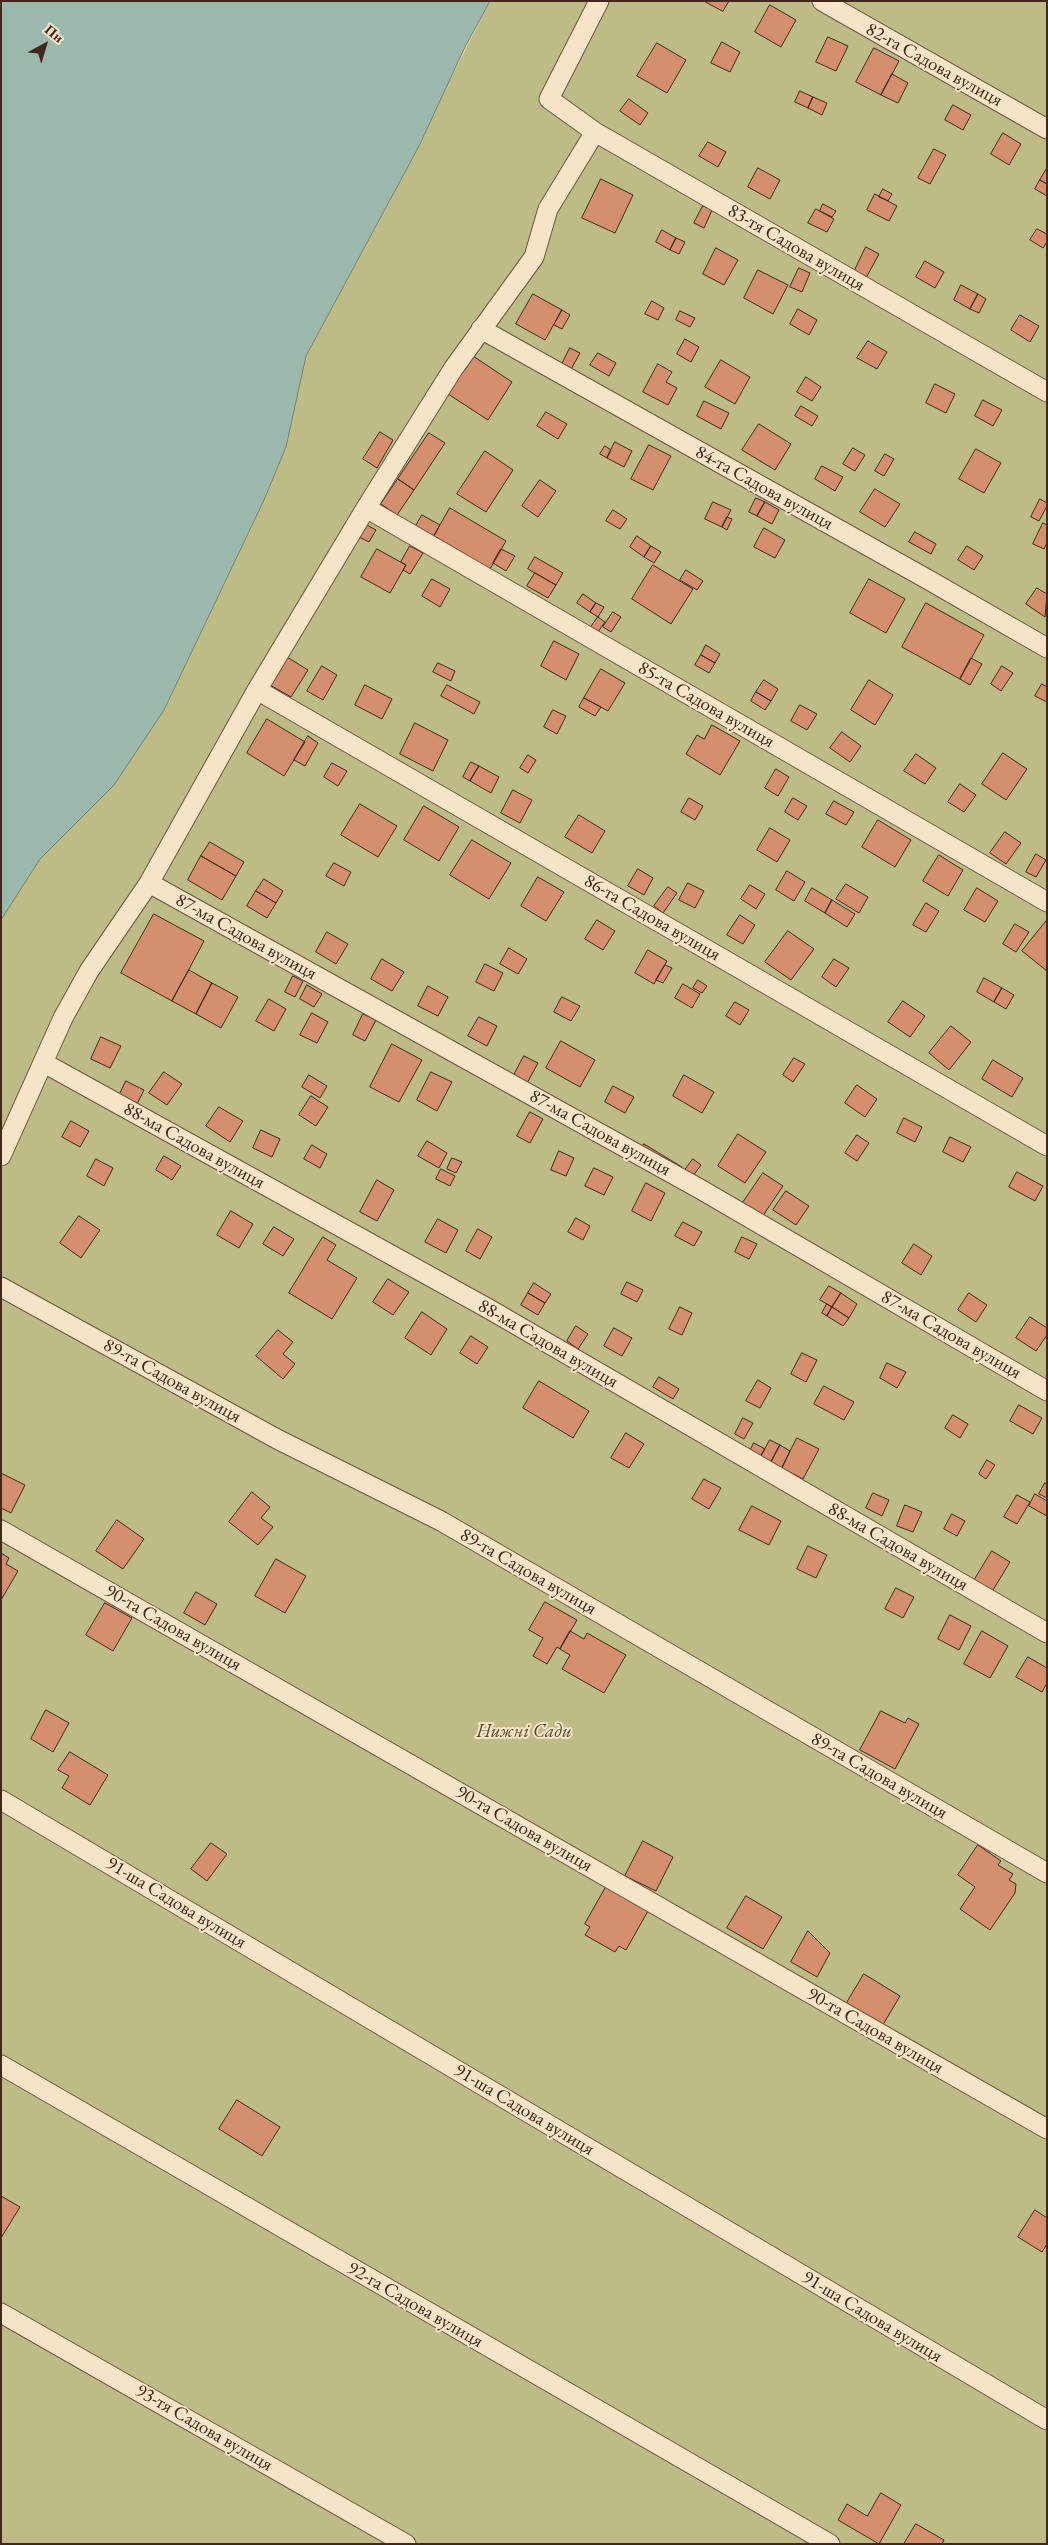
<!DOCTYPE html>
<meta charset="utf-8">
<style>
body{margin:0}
#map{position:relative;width:1048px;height:2545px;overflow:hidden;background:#f0d6ab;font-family:"EB Garamond",serif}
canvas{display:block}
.frame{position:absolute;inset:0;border:2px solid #44271b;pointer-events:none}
.north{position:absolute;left:20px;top:20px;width:50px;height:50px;-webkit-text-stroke:4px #f5e4c8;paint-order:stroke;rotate:39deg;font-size:14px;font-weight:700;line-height:20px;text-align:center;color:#44271b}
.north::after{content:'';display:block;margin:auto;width:18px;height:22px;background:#44271b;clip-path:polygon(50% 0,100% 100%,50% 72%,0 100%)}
</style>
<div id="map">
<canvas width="1048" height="2545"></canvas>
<div class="frame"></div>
<div class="north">Пн</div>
</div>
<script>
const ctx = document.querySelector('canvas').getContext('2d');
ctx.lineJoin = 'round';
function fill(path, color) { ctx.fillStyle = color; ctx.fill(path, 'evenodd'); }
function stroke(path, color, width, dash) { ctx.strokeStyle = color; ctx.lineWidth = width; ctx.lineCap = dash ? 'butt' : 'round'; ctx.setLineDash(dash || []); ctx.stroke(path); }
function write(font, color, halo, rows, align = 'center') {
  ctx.font = font + ' "EB Garamond",serif'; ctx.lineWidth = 4; ctx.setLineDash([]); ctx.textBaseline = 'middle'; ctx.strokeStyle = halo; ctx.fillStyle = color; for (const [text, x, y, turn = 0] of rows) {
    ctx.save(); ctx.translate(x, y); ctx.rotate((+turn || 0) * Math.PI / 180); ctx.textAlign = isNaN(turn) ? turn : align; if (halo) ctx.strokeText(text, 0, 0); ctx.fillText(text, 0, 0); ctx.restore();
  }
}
fill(new Path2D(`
 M490 1H1047V2544H1V920L40 859 114 785 164 710 264 500 286 447 306 356 381 217Z`), '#bebc86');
const water = new Path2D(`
 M1 1H490L465 47 419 146 306 356 286 447 264 500 164 710 114 785 40 859 1 920Z`);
fill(water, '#9ab9ac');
stroke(water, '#787f72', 1);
const building = new Path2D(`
 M704 1H729L723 11Z
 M770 5 796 20 781 47 755 32Z
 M828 37 848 46 836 71 816 62Z
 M722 42 740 52 730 72 711 63Z
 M657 43 686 60 667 93 637 76Z
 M874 48 899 61 881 95 856 82Z
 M892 74 908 83 898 103 881 95Z
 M800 91 813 97 808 108 795 102Z
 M813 97 827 103 822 115 808 108Z
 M629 99 648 113 640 125 620 111Z
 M953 105 971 115 963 130 945 120Z
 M1003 133 1021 144 1009 165 991 154Z
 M708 142 726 152 718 167 699 156Z
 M934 149 946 155 930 184 918 178Z
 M758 168 780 180 770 199 748 187Z
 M1047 168V184L1040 180Z
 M601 179 633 195 615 233 582 218Z
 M1040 180 1047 184V196L1035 189Z
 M883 189 892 194 888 201 879 197Z
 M875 194 897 206 889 221 867 210Z
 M823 204 836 211 832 217 820 211Z
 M703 206 712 210 704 228 694 223Z
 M816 209 834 219 827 232 808 223Z
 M1037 229 1047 234V242L1043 248 1030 240Z
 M662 230 676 238 670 250 656 242Z
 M676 238 685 242 679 254 670 250Z
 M866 247 879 254 866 278 854 272Z
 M716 248 738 260 724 285 703 274Z
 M925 261 944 272 935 288 916 277Z
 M799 268 810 273 802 292 790 287Z
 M758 270 788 285 773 314 744 298Z
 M961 285 978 294 970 309 954 300Z
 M533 294 562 310 545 340 516 324Z
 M978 294 986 299 979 313 970 309Z
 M652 301 664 308 658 320 645 314Z
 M798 309 817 320 809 335 790 324Z
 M562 310 570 315 562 329 554 325Z
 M680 311 695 318 690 327 676 320Z
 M1020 315 1039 326 1030 342 1011 330Z
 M685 339 699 347 691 362 677 354Z
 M868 341 887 352 877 369 857 358Z
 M570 348 580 353 569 373 560 368Z
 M598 353 616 363 609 376 590 365Z
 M473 356 512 382 488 420 448 394Z
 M721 360 750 377 735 404 705 387Z
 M658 364 672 372 666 382 677 388 668 405 643 392Z
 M806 377 821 387 812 401 797 392Z
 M935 384 955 394 946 413 926 403Z
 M983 400 1002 410 993 426 975 416Z
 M704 401 729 413 721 429 697 416Z
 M801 406 818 416 812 426 795 416Z
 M546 412 567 424 558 439 537 426Z
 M759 424 791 444 775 470 742 450Z
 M380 432 393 440 377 468 363 459Z
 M429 433 445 443 414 490 398 479Z
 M615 442 632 451 624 467 607 458Z
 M649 445 671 456 653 490 631 479Z
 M605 446 611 450 607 458 600 454Z
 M853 448 865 455 855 471 843 464Z
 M976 449 1001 463 984 493 959 479Z
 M485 451 513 470 486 512 457 494Z
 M885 454 894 459 884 476 875 471Z
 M822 466 843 477 835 491 815 479Z
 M398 479 414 490 397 515 381 504Z
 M540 480 556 491 538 517 522 506Z
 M875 489 900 504 885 527 860 512Z
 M756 498 765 502 757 516 749 512Z
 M1040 499 1047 503V506L1039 521 1031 517Z
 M713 502 731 510 722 527 705 519Z
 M765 502 779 510 772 524 757 516Z
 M450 508 506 541 490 569 434 536Z
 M613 510 627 519 620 529 606 521Z
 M422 515 440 525 434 536 416 526Z
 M727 517 732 519 727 530 722 527Z
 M1043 523 1047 525V543L1044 549 1033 544Z
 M367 525 376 530 369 542 359 537Z
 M764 528 785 540 775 558 754 547Z
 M915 532 936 544 931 554 909 542Z
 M637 536 651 546 644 557 630 547Z
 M410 546 423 553 410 574 403 570 406 565 401 562Z
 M651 546 661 552 654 563 644 557Z
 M967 546 983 556 974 570 958 560Z
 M377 549 406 565 390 593 361 577Z
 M501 549 515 556 506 571 493 563Z
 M535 557 563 573 556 585 528 569Z
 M653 565 693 589 671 624 632 599Z
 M686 570 703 581 697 590 680 580Z
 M535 573 556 585 548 598 527 586Z
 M432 579 450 589 440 607 422 596Z
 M869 579 905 599 886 633 850 613Z
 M1037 588 1047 594 1045 617 1026 604Z
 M583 594 596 603 590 612 577 603Z
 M596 603 604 607 598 617 590 612Z
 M926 603 984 635 960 679 902 647Z
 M613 612 621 617 611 632 603 627Z
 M598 617 605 622 598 632 591 627Z
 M554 641 579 654 566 680 541 666Z
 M706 645 720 654 715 663 701 655Z
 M701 655 715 663 709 673 695 665Z
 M287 657 308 670 291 697 270 685Z
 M971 658 982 664 970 685 960 679Z
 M438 663 455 671 451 681 433 672Z
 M322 666 337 675 323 700 307 691Z
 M1002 666 1013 673 1001 691 991 684Z
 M601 669 625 683 608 711 584 698Z
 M764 680 778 689 771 701 756 692Z
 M869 680 893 695 875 725 851 710Z
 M1042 684 1047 687V702L1035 696Z
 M365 685 392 699 382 719 355 705Z
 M447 685 480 702 474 714 441 696Z
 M756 692 771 701 765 710 751 701Z
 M584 698 601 707 595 716 579 707Z
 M800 705 817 714 807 730 791 721Z
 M553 710 566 716 557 734 544 727Z
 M267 719 305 742 284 776 247 753Z
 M415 723 448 740 433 771 400 754Z
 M712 725 740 741 720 775 686 754 697 735 704 739Z
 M842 732 861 746 850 762 830 748Z
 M308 736 318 743 305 766 294 760Z
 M1003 753 1027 769 1006 800 982 784Z
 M916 754 936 768 925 784 904 771Z
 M528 755 536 760 528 773 520 768Z
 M471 762 479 766 470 781 463 777Z
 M332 763 347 771 338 786 324 777Z
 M479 766 499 777 491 793 470 781Z
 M776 769 789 777 778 796 765 788Z
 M960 784 976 795 964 812 948 802Z
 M513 790 532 800 520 823 501 813Z
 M689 798 703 806 695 820 681 812Z
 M793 798 807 806 798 820 785 812Z
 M834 801 854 812 846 825 826 814Z
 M360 804 397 826 378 857 341 835Z
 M424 806 459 827 439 861 404 840Z
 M579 815 605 831 592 853 565 837Z
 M878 820 911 840 895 867 862 847Z
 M770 828 790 840 777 862 757 850Z
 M1005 832 1021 843 1006 864 990 853Z
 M472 840 511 863 489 899 450 875Z
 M210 842 244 862 236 876 201 856Z
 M1036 854 1046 860 1036 877 1026 872Z
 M939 855 963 870 948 896 923 881Z
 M201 856 236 876 222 900 188 880Z
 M334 863 351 872 344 886 326 876Z
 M638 869 653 878 644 895 628 886Z
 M787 871 805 882 794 901 776 890Z
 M538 877 564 892 546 921 521 906Z
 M264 879 283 891 276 903 256 891Z
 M688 883 704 891 695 908 679 900Z
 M846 884 868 897 859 913 836 899Z
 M750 885 765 894 756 909 741 899Z
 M668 887 677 893 663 913 654 906Z
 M812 888 832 900 825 913 805 901Z
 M977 888 998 901 985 922 964 910Z
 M256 891 276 903 267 918 247 906Z
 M832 900 855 914 847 927 825 913Z
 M926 903 939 911 926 932 913 925Z
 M154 914 204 941 172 1001 121 973Z
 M740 915 755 925 743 944 727 935Z
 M597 920 615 931 603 950 585 939Z
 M1047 920V971L1022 951Z
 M1015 924 1029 932 1016 952 1003 944Z
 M788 931 814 949 791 980 765 962Z
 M327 932 348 944 336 964 316 952Z
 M509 948 527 959 518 974 500 964Z
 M648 950 667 961 654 984 635 973Z
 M382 959 404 972 392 991 371 979Z
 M834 959 849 968 836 987 822 977Z
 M485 964 503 973 494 991 476 982Z
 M665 965 672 968 663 983 656 980Z
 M189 970 212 983 196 1014 172 1001Z
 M293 976 303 981 295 997 285 992Z
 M984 978 1002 988 994 1002 977 992Z
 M698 980 707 986 702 993 693 988Z
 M212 983 238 997 221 1028 196 1014Z
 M683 984 700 994 692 1008 675 998Z
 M307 985 322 994 314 1007 300 999Z
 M428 986 448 997 438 1016 418 1006Z
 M1002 988 1014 995 1006 1009 994 1002Z
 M562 997 580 1006 571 1021 554 1012Z
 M269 999 286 1009 274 1031 256 1021Z
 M903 1001 925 1016 910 1037 888 1022Z
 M735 1002 749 1010 740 1025 726 1016Z
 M312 1013 328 1022 317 1043 300 1035Z
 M363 1014 376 1020 365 1041 353 1035Z
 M479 1017 497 1026 487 1046 468 1036Z
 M951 1026 971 1042 949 1070 929 1053Z
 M101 1037 121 1046 110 1068 91 1059Z
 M561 1041 595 1060 580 1087 546 1068Z
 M392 1044 422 1060 399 1102 370 1087Z
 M524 1056 538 1063 526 1085 513 1077Z
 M794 1058 805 1064 793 1082 783 1075Z
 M993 1060 1023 1078 1012 1097 982 1079Z
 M164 1072 182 1084 167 1105 149 1093Z
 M431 1072 452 1082 437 1111 417 1100Z
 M309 1075 327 1086 320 1098 302 1087Z
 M684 1075 714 1092 702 1113 673 1096Z
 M126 1081 144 1090 137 1104 119 1096Z
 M857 1085 877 1099 865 1117 845 1103Z
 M613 1086 634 1097 625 1113 605 1102Z
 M311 1096 328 1107 316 1126 299 1115Z
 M219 1107 243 1121 230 1142 206 1126Z
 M530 1112 543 1119 530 1143 517 1136Z
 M904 1118 922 1127 915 1142 897 1133Z
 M71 1121 89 1131 80 1147 62 1137Z
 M261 1130 280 1139 272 1157 253 1148Z
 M738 1134 766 1152 745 1183 718 1166Z
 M857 1135 869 1143 857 1161 845 1153Z
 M950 1137 971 1147 963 1162 943 1152Z
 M427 1141 447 1153 439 1168 418 1156Z
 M644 1144 682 1167 677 1174 640 1152Z
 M312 1145 327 1154 320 1168 304 1159Z
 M559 1151 574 1158 566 1176 551 1170Z
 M164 1156 181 1166 172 1180 156 1170Z
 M452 1158 462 1162 456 1173 447 1169Z
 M96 1159 113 1168 104 1186 87 1176Z
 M693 1159 701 1165 690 1180 682 1174Z
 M594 1168 613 1177 604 1195 585 1186Z
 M441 1169 455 1176 450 1186 436 1179Z
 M1017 1172 1043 1186 1035 1201 1009 1187Z
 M763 1173 783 1186 762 1217 742 1204Z
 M377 1180 394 1190 377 1221 360 1212Z
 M646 1183 665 1193 651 1221 632 1211Z
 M786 1191 809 1206 796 1225 773 1210Z
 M231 1211 253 1224 239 1248 217 1235Z
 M79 1216 100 1230 81 1258 60 1243Z
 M576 1218 590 1226 583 1240 568 1232Z
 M438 1219 458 1230 446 1253 425 1242Z
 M683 1222 702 1232 694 1246 675 1236Z
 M274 1227 294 1239 283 1256 263 1244Z
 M478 1229 492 1237 480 1259 466 1251Z
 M323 1237 336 1245 327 1260 357 1278 332 1319 289 1293Z
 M742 1237 757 1244 749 1259 735 1252Z
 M914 1244 932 1256 921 1275 902 1263Z
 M388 1279 409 1292 393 1315 373 1302Z
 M627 1282 643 1290 637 1302 621 1294Z
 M534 1283 551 1294 545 1303 528 1293Z
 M829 1286 841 1293 832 1307 820 1300Z
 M528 1293 545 1303 538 1315 521 1305Z
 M841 1293 857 1304 849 1318 832 1307Z
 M969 1293 987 1305 976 1322 958 1310Z
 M827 1304 832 1307 827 1316 822 1313Z
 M680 1307 692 1313 682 1335 669 1329Z
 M832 1307 849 1318 843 1326 827 1316Z
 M422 1312 447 1329 431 1355 405 1338Z
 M1030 1317 1047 1328V1335L1036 1351 1016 1338Z
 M576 1326 588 1334 578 1349 567 1341Z
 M614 1328 632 1338 622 1356 604 1346Z
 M278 1330 293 1342 283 1354 295 1364 283 1379 256 1356Z
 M471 1336 488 1347 477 1364 460 1353Z
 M802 1353 817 1360 806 1382 791 1374Z
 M887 1363 906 1372 897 1388 880 1378Z
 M659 1377 679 1389 673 1399 653 1387Z
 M758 1380 771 1388 760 1408 746 1401Z
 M539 1381 589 1411 573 1438 523 1408Z
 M824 1386 854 1402 844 1420 814 1404Z
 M1019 1405 1042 1418 1033 1434 1010 1421Z
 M953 1415 968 1424 960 1438 945 1428Z
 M743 1418 753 1423 744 1439 735 1434Z
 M626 1433 644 1444 629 1468 611 1458Z
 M797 1438 819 1449 803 1479 782 1468Z
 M770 1440 780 1445 771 1462 761 1456Z
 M754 1443 765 1449 761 1456 750 1451Z
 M780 1445 790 1451 782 1468 771 1462Z
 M987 1460 995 1465 986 1479 979 1474Z
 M1 1473 25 1485 11 1513 1 1508Z
 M704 1479 721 1488 709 1509 692 1499Z
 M1045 1483 1047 1484V1498L1039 1494Z
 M252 1492 270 1507 261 1518 273 1527 258 1545 229 1522Z
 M873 1493 889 1500 882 1516 866 1508Z
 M1035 1494 1047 1501V1516L1029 1506Z
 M1017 1495 1030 1502 1017 1524 1004 1517Z
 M905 1505 922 1512 913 1532 897 1526Z
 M752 1506 781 1521 769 1545 739 1530Z
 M952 1514 965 1521 957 1536 944 1529Z
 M117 1520 144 1539 123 1569 96 1551Z
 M808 1546 827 1555 816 1578 797 1569Z
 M992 1551 1010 1562 990 1595 972 1584Z
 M1 1553 9 1558 6 1564 18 1571 1 1600Z
 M276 1559 306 1576 285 1613 255 1596Z
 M896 1588 914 1597 903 1618 885 1609Z
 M196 1592 217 1604 205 1625 184 1613Z
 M545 1602 577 1620 560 1649 557 1647 547 1664 533 1656 543 1638 529 1630Z
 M105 1603 132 1618 113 1651 86 1635Z
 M950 1615 971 1626 959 1650 938 1639Z
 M570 1631 584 1639 587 1633 626 1655 604 1693 562 1669 570 1655 560 1649Z
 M982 1631 1008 1646 990 1678 964 1664Z
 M1028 1657 1047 1668V1683L1042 1692 1016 1677Z
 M46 1710 69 1723 53 1752 31 1739Z
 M881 1711 905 1723 908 1718 919 1724 895 1769 860 1750Z
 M70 1752 108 1775 90 1805 62 1788 69 1776 58 1770Z
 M643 1841 673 1857 656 1891 625 1876Z
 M211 1843 227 1854 207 1881 191 1869Z
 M978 1845 1001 1861 998 1865 1013 1874 1009 1880 1016 1884 1015 1893 990 1930 960 1909 975 1887 958 1875Z
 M606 1887 648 1911 626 1950 619 1946 615 1952 585 1935 590 1927 585 1924Z
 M746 1896 782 1917 763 1949 727 1928Z
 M808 1931 830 1953 817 1977 791 1962Z
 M864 1974 900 1996 881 2028 845 2006Z
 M237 2100 280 2127 262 2156 219 2129Z
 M1 2196 20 2207 1 2238Z
 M1035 2210 1047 2218V2244L1042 2252 1018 2237Z
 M881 2493 901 2505 879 2544 838 2520 847 2504 867 2516Z
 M916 2524 944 2540 942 2544H904Z`);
fill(building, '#d48f6e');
stroke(building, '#44271b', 1);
const minor = new Path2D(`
 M599 1 549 99 595 132 1047 392
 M822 1 1047 129
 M481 329 927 579 1047 648
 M366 508 1047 902
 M257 690 1047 1146
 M149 883 700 1189 1047 1391
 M44 1063 489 1309 1047 1633
 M1 1156 63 1018 89 971 149 883 257 690 366 508 453 369 534 257 548 209 595 132
 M1 1287 277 1439 441 1521 1047 1873
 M1 1530 1047 2129
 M1 1800 1047 2420
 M1 2065 830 2544
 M1 2313 406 2544`);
stroke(minor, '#6f533f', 21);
stroke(minor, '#f5e4c8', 19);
write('19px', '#44271b', '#f5e4c8', [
 ["82-га Садова вулиця",934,65,29],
 ["83-тя Садова вулиця",796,248,30],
 ["84-та Садова вулиця",764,488,29],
 ["85-та Садова вулиця",706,705,30],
 ["86-та Садова вулиця",652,918,30],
 ["87-ма Садова вулиця",246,937,29],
 ["87-ма Садова вулиця",600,1133,29],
 ["88-ма Садова вулиця",194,1146,29],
 ["87-ма Садова вулиця",951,1335,30],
 ["88-ма Садова вулиця",548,1344,30],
 ["89-та Садова вулиця",172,1381,29],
 ["88-ма Садова вулиця",898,1547,30],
 ["89-та Садова вулиця",528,1572,30],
 ["90-та Садова вулиця",173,1628,30],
 ["89-та Садова вулиця",879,1776,30],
 ["90-та Садова вулиця",524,1829,30],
 ["91-ша Садова вулиця",176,1903,31],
 ["90-та Садова вулиця",875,2031,30],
 ["91-ша Садова вулиця",524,2110,31],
 ["92-га Садова вулиця",415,2305,30],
 ["91-ша Садова вулиця",872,2317,31],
 ["93-тя Садова вулиця",204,2428,30]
]);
write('italic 19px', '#5c4530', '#f5e4c8', [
 ["Нижні Сади",524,1732]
]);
</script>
